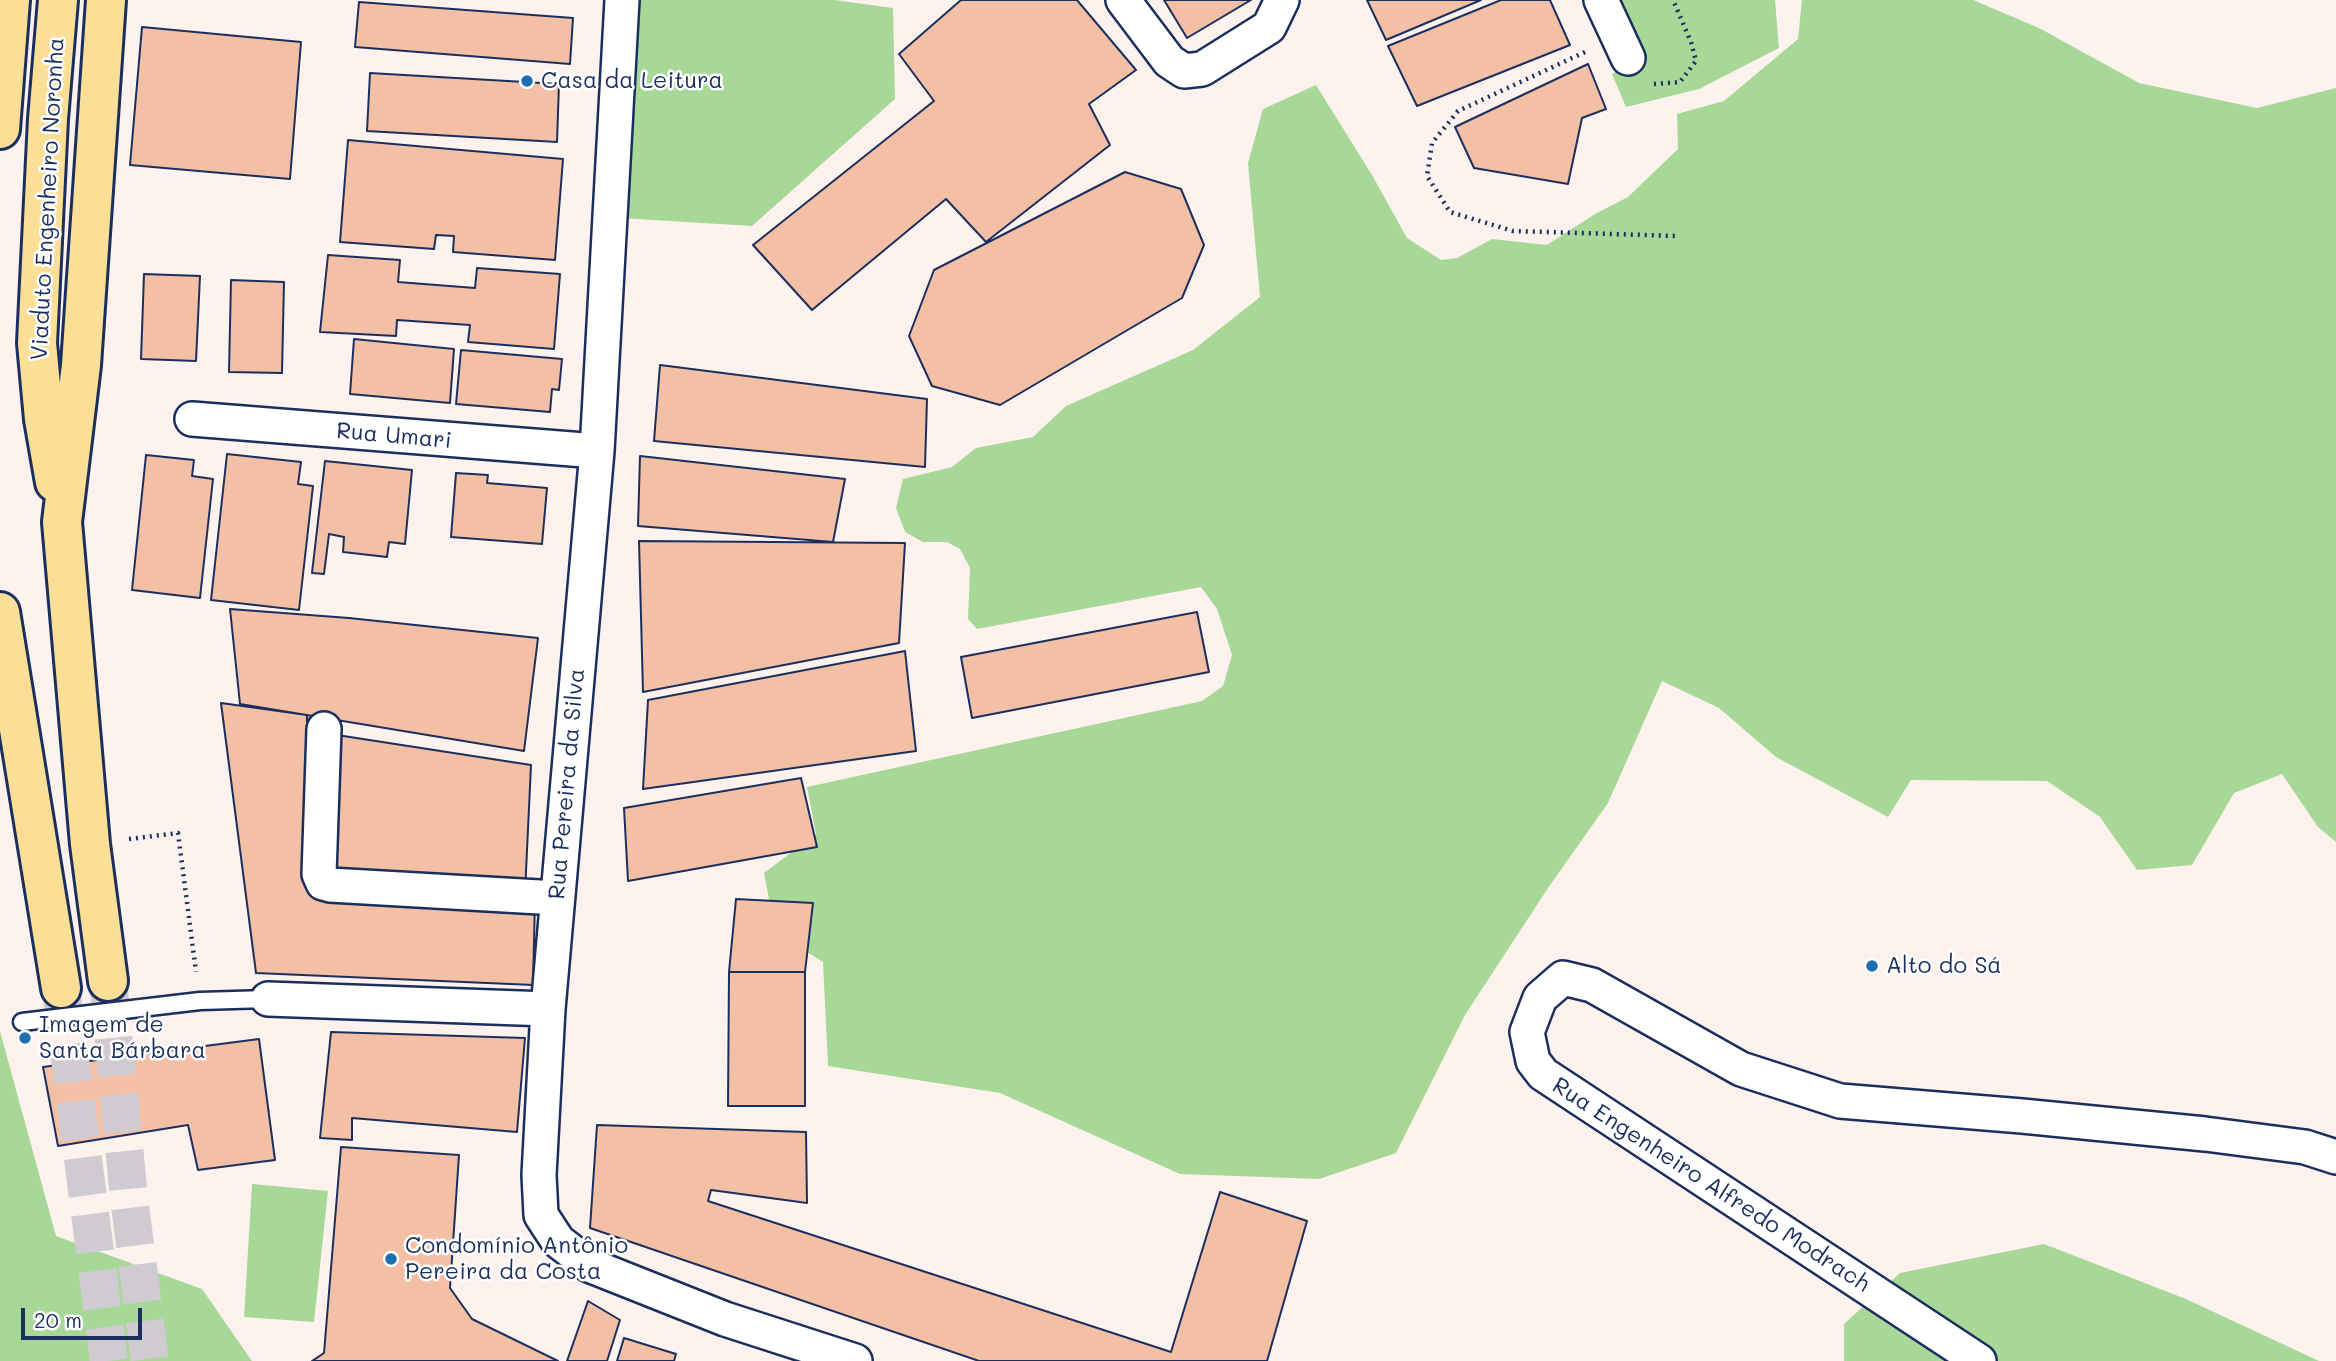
<!DOCTYPE html>
<meta charset="utf-8">
<style>
body{margin:0}
#map{position:relative;width:2336px;height:1361px;overflow:hidden;background:#fdf2ed;font-family:Mali,sans-serif}
canvas{display:block}
.scale{position:absolute;left:21px;top:1308px;width:121px;height:32px;box-sizing:border-box;border:4px solid #1b2f5e;border-top:0;padding-left:9px;font-size:21px;line-height:24px;white-space:nowrap;color:#1b2f5e;-webkit-text-stroke:5px #fff;paint-order:stroke}
</style>
<div id="map">
<canvas width="2336" height="1361"></canvas>
<div class="scale">20 m</div>
</div>
<script>
const ctx = document.querySelector('canvas').getContext('2d');
ctx.lineJoin = 'round';
function fill(path, color) { ctx.fillStyle = color; ctx.fill(path, 'evenodd'); }
function stroke(path, color, width, dash) { ctx.strokeStyle = color; ctx.lineWidth = width; ctx.lineCap = dash ? 'butt' : 'round'; ctx.setLineDash(dash || []); ctx.stroke(path); }
function write(font, color, halo, rows, align = 'center') {
  ctx.font = font + ' Mali,sans-serif'; ctx.lineWidth = 5; ctx.setLineDash([]); ctx.textBaseline = 'middle'; ctx.strokeStyle = halo; ctx.fillStyle = color; for (const [text, x, y, turn = 0] of rows) {
    ctx.save(); ctx.translate(x, y); ctx.rotate((+turn || 0) * Math.PI / 180); ctx.textAlign = isNaN(turn) ? turn : align; if (halo) ctx.strokeText(text, 0, 0); ctx.fillText(text, 0, 0); ctx.restore();
  }
}
fill(new Path2D(`
 M630 0H834L893 8 895 99 752 226 620 218Z
 M1612 0H1775L1779 48 1699 89 1626 107 1612 74 1637 61Z
 M1802 0H1973L2039 28 2139 83 2257 108 2336 88V842L2318 827 2282 774 2234 793 2192 865 2137 870 2100 817 2047 781 1911 780 1888 817 1776 757 1719 708 1662 681 1608 803 1548 888 1465 1015 1396 1153 1319 1179 1180 1174 1000 1093 828 1066 823 962 775 932 764 873 816 834 807 787 1202 701 1223 686 1232 655 1217 609 1201 587 977 629 968 619 970 568 960 549 947 542H923L905 532 896 508 903 479 952 467 976 448 1033 437 1066 406 1193 350 1260 297 1248 163 1263 109 1316 85 1372 175 1407 238 1441 260 1457 258 1492 239 1547 245 1595 214 1628 197 1678 149 1677 114 1724 101 1798 39Z
 M0 1031 56 1236 202 1289 252 1361H0Z
 M252 1184 328 1191 314 1322 244 1317Z
 M2044 1244 2186 1299 2319 1361H1844V1324L1900 1273Z`), '#a7d898');
const building = new Path2D(`
 M961 0H1077L1136 70 1089 104 1110 145 986 242 946 199 812 310 753 245 934 101 899 54Z
 M1164 0H1251L1187 38Z
 M1367 0H1481L1386 40Z
 M1501 0H1550L1570 45 1417 106 1388 46Z
 M359 2 573 18 570 64 355 47Z
 M142 27 301 42 290 179 130 165Z
 M1588 64 1606 109 1582 118 1568 184 1474 168 1455 127Z
 M370 73 559 84 557 142 367 131Z
 M348 140 563 159 555 260 453 252 454 236 436 235 434 249 340 242Z
 M1125 172 1181 189 1204 245 1182 298 1000 405 932 386 909 336 934 270Z
 M328 255 400 260 398 282 475 288 477 268 560 274 554 349 468 342 470 325 397 320 396 336 320 332Z
 M144 274 200 276 196 361 141 359Z
 M231 280 284 282 282 373 229 372Z
 M354 339 454 349 450 403 350 394Z
 M461 350 562 359 559 390 552 389 550 412 456 404Z
 M660 365 927 399 925 467 654 441Z
 M227 454 301 462 298 484 313 486 299 610 211 600Z
 M146 455 194 460 192 476 213 479 200 598 132 590Z
 M640 456 845 479 833 542 638 526Z
 M325 461 412 470 405 544 389 542 387 557 343 552 344 537 329 534 324 574 312 573Z
 M456 473 488 475 487 483 547 488 542 544 451 537Z
 M639 541 905 543 899 643 643 692Z
 M230 609 349 618 538 638 524 751 240 704Z
 M1197 612 1209 672 972 718 961 657Z
 M905 651 916 751 643 789 648 700Z
 M221 703 307 715 308 891 535 899 533 985 256 973Z
 M337 735 531 765 525 893 327 880Z
 M801 778 817 847 628 881 624 808Z
 M736 899 813 903 805 972H729Z
 M729 972H805V1106H728Z
 M331 1032 525 1038 517 1132 352 1118V1140L320 1138Z
 M259 1039 275 1160 198 1170 188 1125 58 1146 43 1067Z
 M597 1125 806 1132 807 1203 711 1190 708 1201 1171 1352 1220 1192 1307 1221 1267 1361H979L590 1228Z
 M341 1147 459 1155 450 1288 472 1319 558 1361H312L324 1353Z
 M588 1301 620 1320 607 1361H567Z
 M624 1338 676 1354 674 1361H617Z`);
fill(building, '#f3bfa5');
stroke(building, '#1b2f5e', 2);
stroke(new Path2D(`
 M108 981 129 1198 150 1361
 M61 988 109 1361`), '#d0cbd0', 38, [38, 19]);
const service = new Path2D(`
 M22 1022 200 1001 268 999`);
const minor = new Path2D(`
 M622 0 597 451 548 1009 539 1175 541 1215 558 1241 589 1265 725 1319 855 1361
 M1123 0 1169 61 1184 71 1202 69 1269 27 1282 0
 M1601 0 1628 58
 M192 419 597 451
 M324 729 319 874 323 883 330 885 557 898
 M268 999 548 1009
 M1979 1361 1543 1074 1533 1061 1527 1032 1540 998 1563 978 1592 985 1741 1069 1840 1101 2022 1116 2205 1134 2305 1147 2336 1157`);
const primary = new Path2D(`
 M106 0 81 365 62 522 90 844 108 981
 M0 129 10 0
 M55 482 44 419 37 343 48 119 58 0
 M0 612 61 988`);
stroke(service, '#1b2f5e', 21);
stroke(minor, '#1b2f5e', 38);
stroke(primary, '#1b2f5e', 44);
stroke(new Path2D(`
 M1585 52 1458 111 1432 143 1427 176 1450 212 1513 231 1678 236
 M1654 84 1680 82 1696 61 1691 42 1673 0
 M129 839 178 833 196 972`), '#1b2f5e', 4.5, [2, 5]);
stroke(service, '#fff', 16);
stroke(minor, '#fff', 33);
stroke(primary, '#fbdf96', 38);
for (const [x, y, r, color] of [
 [527,81,7,"#1f6fb2"],
 [1872,966,7,"#1f6fb2"],
 [25,1038,7,"#1f6fb2"],
 [391,1259,7,"#1f6fb2"]
]) { const dot = new Path2D(); dot.arc(x, y, r, 0, 2 * Math.PI); ctx.fillStyle = color; ctx.fill(dot); stroke(dot, '#fff', 2.5); }
write('23px', '#1b2f5e', '#fff', [
 ["Casa da Leitura",541,81],
 ["Alto do Sá",1886,966],
 ["Imagem de",39,1025],
 ["Santa Bárbara",39,1051],
 ["Condomínio Antônio",405,1246],
 ["Pereira da Costa",405,1272]
], 'left');
write('23px', '#1b2f5e', '#fff', [
 ["Viaduto Engenheiro Noronha",48,199,-87],
 ["Rua Umari",394,436,5],
 ["Rua Pereira da Silva",567,784,-85],
 ["Rua Engenheiro Alfredo Modrach",1711,1185,33]
]);
</script>
